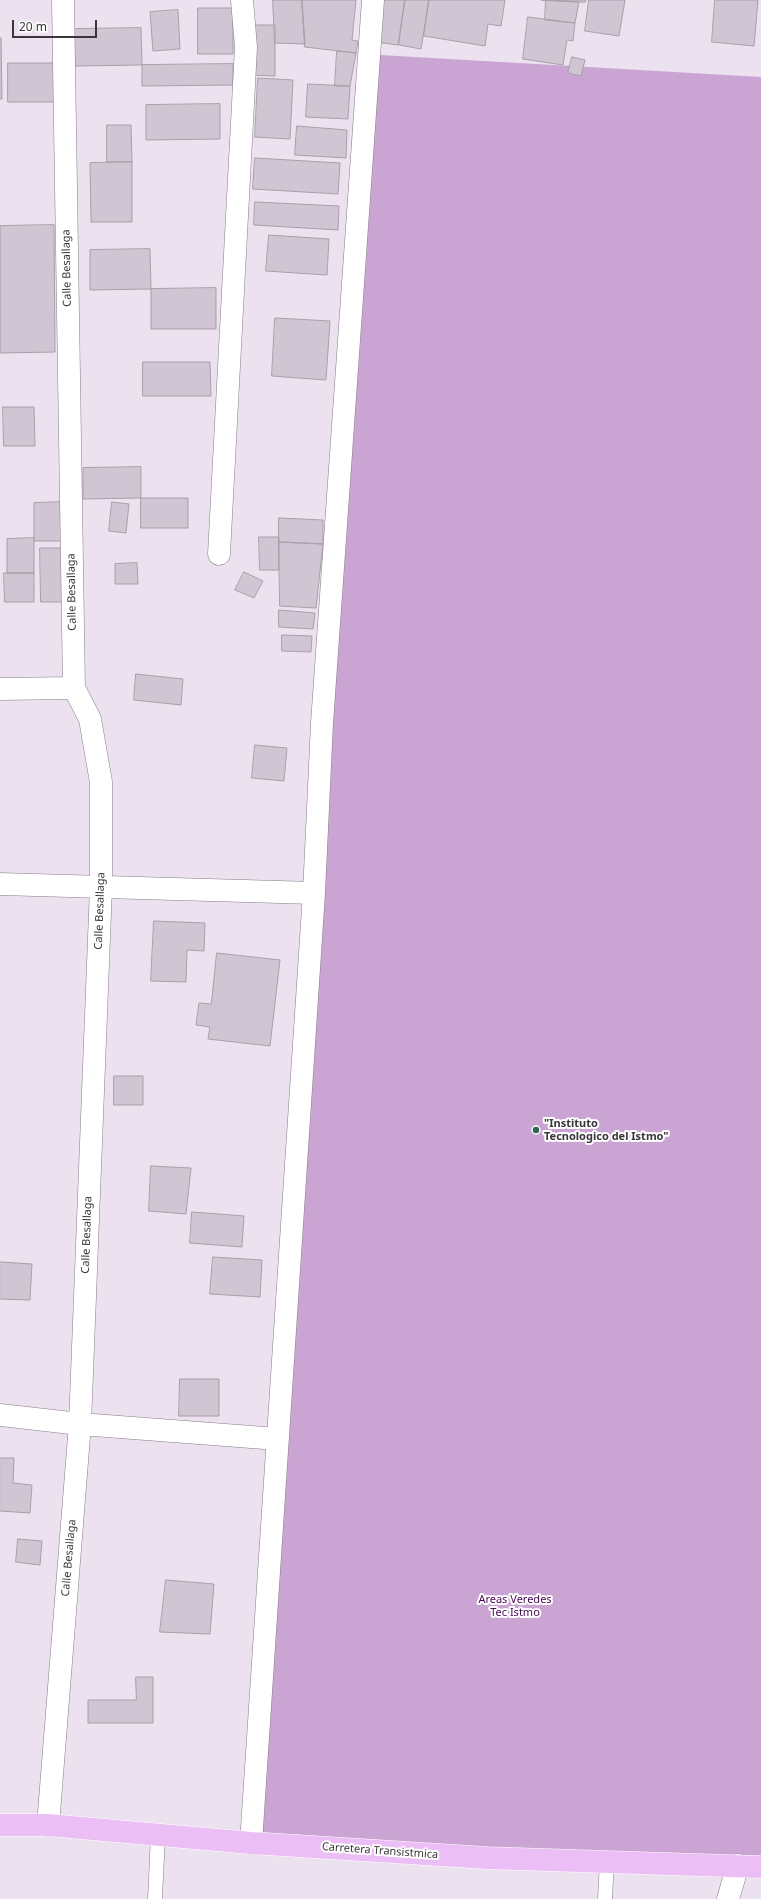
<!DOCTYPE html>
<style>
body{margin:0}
#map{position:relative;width:761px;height:1899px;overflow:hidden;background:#ece1ef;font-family:"Noto Sans",sans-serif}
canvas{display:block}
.scale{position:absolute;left:12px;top:20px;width:85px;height:18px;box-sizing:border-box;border:2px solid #3a353a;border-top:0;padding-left:5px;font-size:12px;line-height:14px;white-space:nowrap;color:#3a353a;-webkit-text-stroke:3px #fff;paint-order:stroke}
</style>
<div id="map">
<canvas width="761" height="1899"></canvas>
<div class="scale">20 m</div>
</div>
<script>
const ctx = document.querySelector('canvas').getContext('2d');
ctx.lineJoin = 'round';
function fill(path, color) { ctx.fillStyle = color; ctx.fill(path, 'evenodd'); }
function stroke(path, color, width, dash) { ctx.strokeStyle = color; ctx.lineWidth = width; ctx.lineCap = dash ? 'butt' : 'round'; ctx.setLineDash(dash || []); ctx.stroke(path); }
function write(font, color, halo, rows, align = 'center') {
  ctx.font = font + ' "Noto Sans",sans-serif'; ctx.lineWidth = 4; ctx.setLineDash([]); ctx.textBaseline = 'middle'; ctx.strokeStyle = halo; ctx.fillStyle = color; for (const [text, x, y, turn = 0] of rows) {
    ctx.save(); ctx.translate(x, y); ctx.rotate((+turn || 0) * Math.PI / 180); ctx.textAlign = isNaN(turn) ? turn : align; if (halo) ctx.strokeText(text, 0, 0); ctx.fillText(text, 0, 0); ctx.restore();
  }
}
fill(new Path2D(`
 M380 55 761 77V1871L251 1843Z`), '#caa4d2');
const building = new Path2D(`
 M273 0H302L305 44 275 43Z
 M302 0H356L352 40 358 41 356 53 305 47Z
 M381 0H405L398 45 375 42Z
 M405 0H429L421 49 399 45Z
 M429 0H505L501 26 488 24 485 46 424 36Z
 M541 0H586L585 2Z
 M546 0 579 2 575 23 545 20Z
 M589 0H625L619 36 585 31Z
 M715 0H758L754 46 712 42Z
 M198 8H233V54H198Z
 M178 10 180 49 153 51 150 12Z
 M528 17 575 23 573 41 567 40 563 65 523 59Z
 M248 25H275V76L247 75Z
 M141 28 142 65 74 66V29Z
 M0 38H1L2 99H0Z
 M337 51 356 53 350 86H335Z
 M572 57 585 60 581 76 568 73Z
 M8 63H57V102H8Z
 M233 64V85L142 86V65Z
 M258 78 293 80 290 139 255 137Z
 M308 84 350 86 348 119 306 117Z
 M220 104V139L146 140V105Z
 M107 125H131L132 162H107Z
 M297 126 347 130 346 158 295 155Z
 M255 158 340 163 338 194 253 189Z
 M132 162V222H91L90 163Z
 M255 202 339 206 338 230 254 225Z
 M54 225 55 352 0 353V226Z
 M269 235 329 239 327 275 266 271Z
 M150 249 151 289 90 290V250Z
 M216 288V329H151V289Z
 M275 318 330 321 326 380 272 376Z
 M143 362H210L211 396H143Z
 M3 407H34L35 446H4Z
 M141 467V498L83 499V468Z
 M141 498H188V528H141Z
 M62 502V541H34V503Z
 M112 502 129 504 126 533 109 531Z
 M279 518 323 520V544L279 542Z
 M259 537H279V570H260Z
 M34 538V573H7V539Z
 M279 542 323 544 316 608 280 606Z
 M40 548H62L63 602H41Z
 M137 563 138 584H115V564Z
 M244 572 263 581 254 598 235 590Z
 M4 573H34V602H5Z
 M279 610 315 613 313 629 279 627Z
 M282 635 312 636 311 652 282 651Z
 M136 674 183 679 181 705 134 700Z
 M255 745 287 748 284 781 252 778Z
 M154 921 205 923 204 951 187 950 186 982 151 981Z
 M217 953 280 960 270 1046 208 1039 210 1027 196 1025 199 1003 211 1004Z
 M114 1076H143V1105H114Z
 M151 1166 191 1168 186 1214 149 1211Z
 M192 1212 244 1216 242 1247 190 1243Z
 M213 1257 262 1260 260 1297 210 1294Z
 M0 1262 32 1264 30 1300 0 1299Z
 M180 1379H219V1416H179Z
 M0 1458H14L13 1483 32 1485 30 1513 0 1511Z
 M18 1539 42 1541 40 1565 16 1562Z
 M166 1580 214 1584 210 1634 160 1632Z
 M136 1677H153V1723H88V1700H136Z`);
fill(building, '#d0c5d2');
stroke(building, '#a99eab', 1);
const lane = new Path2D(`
 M155 1899 158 1835
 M605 1899 607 1861`);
const street = new Path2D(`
 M219 554 246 47 242 0
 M0 689 74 688
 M0 884 314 893
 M0 1415 80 1424 278 1439
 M48 1825 80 1424 101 887V782L90 719 74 688 63 0
 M251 1843 314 893 322 723 373 0
 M728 1899 738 1865`);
const primary = new Path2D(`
 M0 1825H48L251 1843 488 1858 761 1867`);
stroke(lane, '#877c89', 15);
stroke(street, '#877c89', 23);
stroke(primary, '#fff', 23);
stroke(lane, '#fff', 14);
stroke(street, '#fff', 22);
stroke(primary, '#ecbef6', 22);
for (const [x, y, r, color] of [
 [536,1130,4,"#296855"]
]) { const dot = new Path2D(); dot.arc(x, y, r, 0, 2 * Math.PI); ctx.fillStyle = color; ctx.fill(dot); stroke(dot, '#fff', 1.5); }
write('11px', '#3a353a', '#fff', [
 ["Calle Besallaga",67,268,-91],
 ["Calle Besallaga",72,592,-91],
 ["Calle Besallaga",100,911,-88],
 ["Calle Besallaga",87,1235,-88],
 ["Calle Besallaga",69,1558,-85],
 ["Carretera Transistmica",380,1851,4]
]);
write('bold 11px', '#3a353a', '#fff', [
 ["\"Instituto",544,1124],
 ["Tecnologico del Istmo\"",544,1137]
], 'left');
write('11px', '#460552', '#fff', [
 ["Areas Veredes",515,1600],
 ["Tec Istmo",515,1613]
]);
</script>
